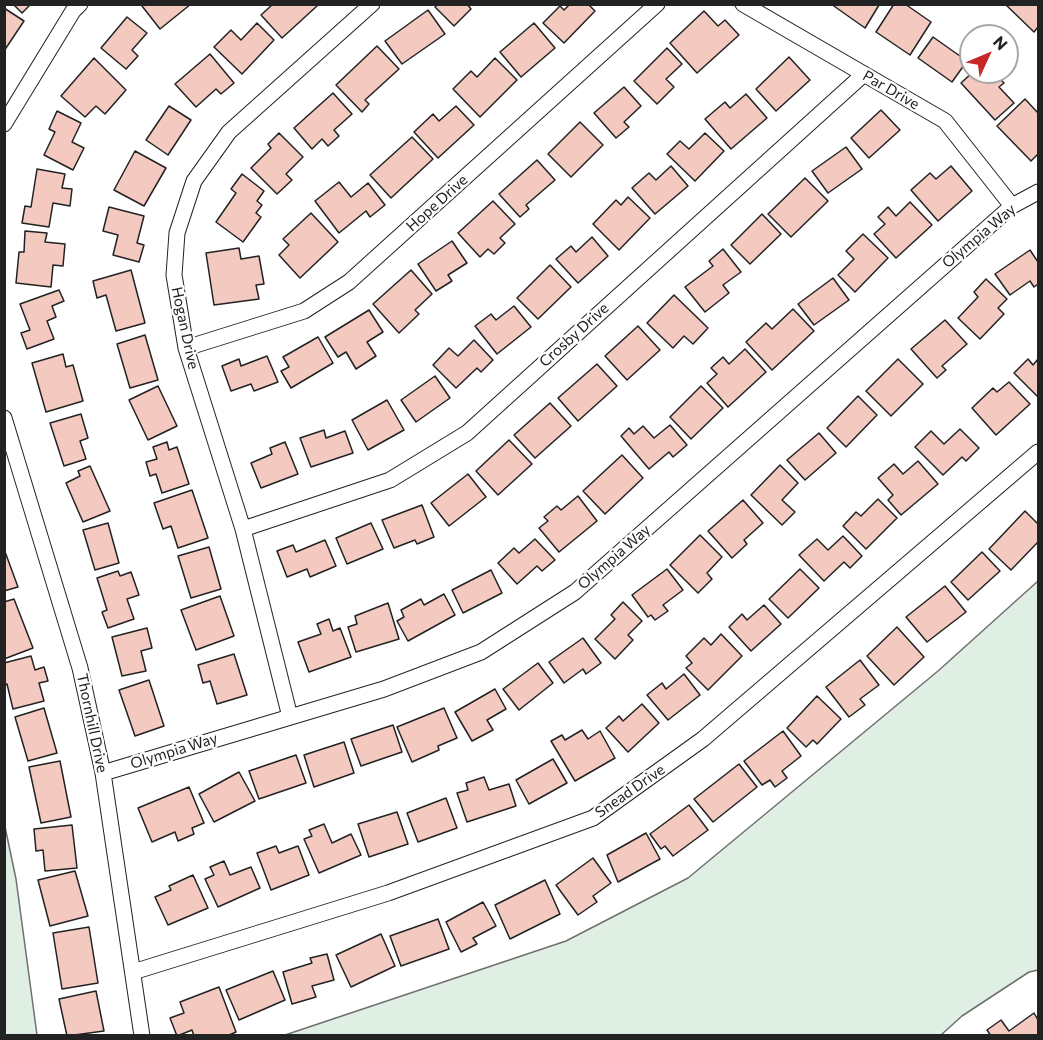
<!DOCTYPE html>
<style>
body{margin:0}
#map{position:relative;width:1043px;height:1040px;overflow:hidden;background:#fff;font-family:Commissioner,sans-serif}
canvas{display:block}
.frame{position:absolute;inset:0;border:6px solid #222;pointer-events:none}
.north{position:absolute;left:959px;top:24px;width:60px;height:60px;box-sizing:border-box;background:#fff;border:2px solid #a7a7a7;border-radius:50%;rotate:46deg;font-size:16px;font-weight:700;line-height:24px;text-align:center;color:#222}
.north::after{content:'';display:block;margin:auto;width:21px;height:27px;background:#c62828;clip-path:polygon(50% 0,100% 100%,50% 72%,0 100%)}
</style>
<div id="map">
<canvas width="1043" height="1040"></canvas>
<div class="frame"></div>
<div class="north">N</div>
</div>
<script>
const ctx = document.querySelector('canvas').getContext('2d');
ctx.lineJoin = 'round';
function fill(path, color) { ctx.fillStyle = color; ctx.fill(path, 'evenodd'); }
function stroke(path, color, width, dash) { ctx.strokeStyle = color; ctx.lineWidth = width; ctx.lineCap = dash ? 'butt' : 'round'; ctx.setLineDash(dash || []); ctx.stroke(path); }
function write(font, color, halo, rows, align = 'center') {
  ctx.font = font + ' Commissioner,sans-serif'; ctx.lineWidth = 4.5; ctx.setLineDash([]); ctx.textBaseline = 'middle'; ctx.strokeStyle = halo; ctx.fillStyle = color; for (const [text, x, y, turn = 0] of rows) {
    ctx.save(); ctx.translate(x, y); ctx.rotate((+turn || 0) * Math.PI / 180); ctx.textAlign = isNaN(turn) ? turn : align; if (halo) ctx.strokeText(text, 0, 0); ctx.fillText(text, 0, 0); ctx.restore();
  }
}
const green = new Path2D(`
 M1038 581V970L1029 972 962 1016 941 1035H285L566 941 688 878 938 671Z
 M4 822 16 879 37 1035H5Z`);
fill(green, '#e0efe3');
stroke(green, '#6f6f6f', 1.5);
const building = new Path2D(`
 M13 4H31L22 13Z
 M144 4H191L160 29 142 6Z
 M273 4H316L317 6 282 38 261 15Z
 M438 4H467L471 9 454 26 435 7Z
 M570 4H588L595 11 564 43 543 23 560 6 564 10Z
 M831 4H879V5L865 28Z
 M894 4H905L931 22 910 55 876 32Z
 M1005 4H1038V27L1034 32Z
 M4 8 24 21 4 51Z
 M428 10 445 34 402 64 385 41Z
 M704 11 718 26 725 20 739 35 697 73 670 43Z
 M127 17 147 33 132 50 138 56 126 69 101 48Z
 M257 23 274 40 242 74 214 47 231 30 241 40Z
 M534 23 555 48 521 77 500 52Z
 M933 37 967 61 952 82 918 58Z
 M377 46 399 69 365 100 369 104 362 112 336 85Z
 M667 48 682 64 666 79 674 87 657 104 634 81Z
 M210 54 234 83 221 94 216 89 196 107 175 84Z
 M789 57 810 80 776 111 756 89Z
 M94 58 126 90 105 114 96 106 85 117 61 96Z
 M495 58 517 80 480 117 453 89 471 71 477 77Z
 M973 72H994L1004 83 999 87 1014 103 995 120 961 83Z
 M624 87 641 106 624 122 629 127 616 138 594 113Z
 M333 93 352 114 334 130 339 136 328 146 322 139 312 149 294 128Z
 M746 94 767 118 731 149 705 119 725 102 730 108Z
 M1025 99 1038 113V154L1031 161 997 126Z
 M169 106 191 120 168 155 146 140Z
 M456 106 474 125 438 158 414 132 433 114 439 121Z
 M881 110 900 130 869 158 851 138Z
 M57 111 81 123 72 142 84 148 73 170 44 155 55 132 49 129Z
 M580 122 603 145 571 177 548 154Z
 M279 133 303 157 286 174 292 180 277 194 251 168 271 148 268 144Z
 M705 133 724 151 695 181 667 154 680 141 689 149Z
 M412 137 433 159 391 198 370 175Z
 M846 147 862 169 828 193 812 171Z
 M135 151 166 168 144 206 114 190Z
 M537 160 555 180 526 205 529 209 520 217 499 194Z
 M671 166 688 186 655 214 632 188 649 173 656 180Z
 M951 166 972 191 938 221 911 190 930 173 936 179Z
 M37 169 65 174 62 188 72 189 70 206 53 203 49 227 22 223 25 206 31 207Z
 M242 174 264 191 257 201 262 205 256 213 261 217 243 242 216 222 236 193 231 189Z
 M805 178 828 201 791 237 768 214Z
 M339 182 351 197 368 183 385 205 370 217 366 211 339 233 315 201Z
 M628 197 650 218 619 250 593 224 616 200 621 205Z
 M493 201 515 224 500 238 505 243 494 254 488 249 480 257 458 233Z
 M910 202 932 225 896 258 874 234 885 224 878 217 888 207 896 216Z
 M109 207 144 216 137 243 144 245 139 262 113 255 118 235 103 231Z
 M311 213 338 242 300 278 279 255 289 245 283 239Z
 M762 214 781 234 750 264 731 245Z
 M25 231 47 233 45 242 65 244 63 266 53 265 51 287 16 283 19 252H24Z
 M863 234 888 258 855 292 838 275 854 259 846 251Z
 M592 237 608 256 578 283 556 259 571 246 576 252Z
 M452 241 467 263 448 275 452 281 436 291 418 264Z
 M239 248 241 259 259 256 264 284 256 285 259 299 214 305 206 253Z
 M723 249 741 272 723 285 729 293 705 312 685 287 713 266 709 261Z
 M1030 250 1038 262V284L1034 287 1030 281 1010 295 995 274Z
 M550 265 571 287 538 319 517 298Z
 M131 270 145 323 116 331 106 295 97 298 93 281Z
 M411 270 432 294 415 310 419 314 399 333 373 304Z
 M833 278 849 300 814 325 798 304Z
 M986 279 1007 299 998 308 1004 314 980 339 958 318 978 297 974 292Z
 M59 290 64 301 52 306 56 317 47 321 54 339 27 349 21 333 30 330 20 304Z
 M674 295 708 328 693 344 684 336 673 348 647 323Z
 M514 306 531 327 497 354 475 326 491 314 496 320Z
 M793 309 814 331 772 370 746 342 766 323 772 329Z
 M369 310 383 332 367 342 376 356 356 369 346 352 338 357 325 337Z
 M945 320 967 344 942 366 946 370 937 378 911 349Z
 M638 326 660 350 627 380 605 356Z
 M145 335 158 380 130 388 117 344Z
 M318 337 333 363 291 388 281 371 289 367 283 357Z
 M474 340 493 360 481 372 477 368 456 388 433 365 449 348 458 356Z
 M745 349 766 372 728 407 707 383 717 374 711 368 723 357 729 364Z
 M63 354 66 367 73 365 83 401 46 412 32 363Z
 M267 356 278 382 254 391 251 384 231 391 222 366 239 359 241 366Z
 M898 359 923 384 891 416 866 391Z
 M1028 359 1033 365 1038 359V397L1014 373Z
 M597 364 617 386 578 421 558 398Z
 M435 376 450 398 416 422 401 400Z
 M1009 382 1030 404 996 435 972 408 993 388 997 392Z
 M158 386 177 426 148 440 129 400Z
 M701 386 723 408 691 439 670 417Z
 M858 396 877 415 846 447 827 428Z
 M387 400 404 430 368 450 352 420Z
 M550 403 571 426 535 458 514 435Z
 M81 414 88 438 80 441 86 459 64 466 50 423Z
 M670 425 687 445 673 457 669 452 649 469 621 436 629 428 634 434 643 426 654 438Z
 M960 429 979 448 966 461 962 457 943 475 915 447 931 431 944 444Z
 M324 430 326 438 345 431 353 453 311 467 300 438Z
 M819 433 836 453 805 480 787 460Z
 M509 440 532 464 498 495 476 471Z
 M167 442 169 450 177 447 189 484 162 493 156 474 150 476 146 462 157 459 153 447Z
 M285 442 298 474 261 488 251 463 272 454 270 448Z
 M622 455 643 478 605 514 583 491Z
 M918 461 938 484 901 515 888 500 893 495 878 478 894 464 903 474Z
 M780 465 798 483 782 500 795 512 782 525 751 495Z
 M90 466 110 511 83 522 66 483 80 476 78 471Z
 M468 474 486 497 449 526 431 503Z
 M192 490 208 538 178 548 171 526 163 529 154 503Z
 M578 496 597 521 559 552 539 528 548 521 544 517 557 506 561 510Z
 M878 499 897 518 866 549 843 526 856 512 861 516Z
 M743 500 763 523 744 540 747 544 732 558 708 531Z
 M422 505 434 537 417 544 415 540 394 548 382 520Z
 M1025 511 1038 524V542L1011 570 989 549Z
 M108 523 119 563 95 570 83 530Z
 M371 523 383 549 347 564 336 538Z
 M700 535 722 557 707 573 712 579 698 593 670 565Z
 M843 536 862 556 850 568 844 562 824 581 799 555 817 539 828 550Z
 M535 539 555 560 542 571 537 566 517 584 498 563 514 548 519 553Z
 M325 540 336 566 310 577 307 569 287 577 277 551 293 545 296 552Z
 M209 547 221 589 191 598 178 556Z
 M4 549 18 587 4 591Z
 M982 552 1000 571 968 600 951 582Z
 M667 569 683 590 663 605 668 611 655 620 651 615 648 617 632 595Z
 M800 569 819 588 788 618 769 599Z
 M491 570 502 593 463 613 452 590Z
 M118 571 120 576 131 572 139 595 127 599 134 619 108 628 102 612 107 610 97 578Z
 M945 586 966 612 927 642 906 617Z
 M444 594 455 615 408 641 397 621 404 617 401 610 421 599 424 605Z
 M220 596 234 636 196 650 181 610Z
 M14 599 33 648 4 659V602Z
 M623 602 642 621 628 635 633 640 615 659 595 639 615 619 611 615Z
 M388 603 399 639 356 652 348 627 357 624 355 616Z
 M764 605 781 624 751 651 729 627 742 614 747 620Z
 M329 619 333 631 340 628 351 657 309 672 298 642 321 634 317 624Z
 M897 627 924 657 894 685 867 656Z
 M147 628 152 648 141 651 146 671 122 676 112 637Z
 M721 634 742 656 708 690 686 668 692 663 686 656 704 638 711 645Z
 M583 638 601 663 586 674 583 669 564 683 549 662Z
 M234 654 247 695 217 704 210 681 203 683 198 665Z
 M31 656 35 670 44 667 48 681 39 683 44 701 13 709 7 684 4 685V663Z
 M860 660 879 685 860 699 865 705 849 717 826 687Z
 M538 663 553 683 519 710 503 689Z
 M684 674 700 695 668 720 647 695 662 683 666 689Z
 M149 680 164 726 135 736 119 690Z
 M495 689 506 709 487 720 493 730 472 741 455 712Z
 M817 696 841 719 817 744 813 740 806 747 787 728Z
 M642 704 659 723 628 752 606 728 619 716 623 721Z
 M44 708 57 753 28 761 15 717Z
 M444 708 457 738 438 746 439 750 412 762 397 727Z
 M393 725 402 752 361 766 351 739Z
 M582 730 588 739 600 731 615 758 575 781 551 741 562 735 565 740Z
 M783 731 801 756 782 771 787 778 775 787 770 780 762 785 744 761Z
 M344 742 354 773 314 787 304 755Z
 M296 755 306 783 259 799 249 771Z
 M553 759 567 783 529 804 516 780Z
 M60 761 71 817 41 823 29 767Z
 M739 764 757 787 713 822 694 799Z
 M239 772 255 801 214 822 199 794Z
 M484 777 489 790 509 784 516 806 467 822 457 793 468 790 466 783Z
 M189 787 204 823 192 828 194 834 178 841 175 832 152 842 138 808Z
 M446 798 457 828 418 842 407 813Z
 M689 805 708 830 673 856 665 846 661 849 650 834Z
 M397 812 408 844 369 857 358 824Z
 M324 824 332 843 351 834 361 855 319 873 304 839 312 836 309 830Z
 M72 825 77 868 45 871 43 850 36 851 34 829Z
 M646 833 660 859 618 882 607 855Z
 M276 846 279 853 298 846 309 875 271 890 257 853Z
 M593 858 611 883 593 896 597 902 578 915 556 885Z
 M224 861 230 875 251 867 260 888 218 907 205 879 214 875 210 867Z
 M75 871 88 916 50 926 38 880Z
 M193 875 208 908 168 925 155 897 171 890 169 886Z
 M545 880 560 914 510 939 495 905Z
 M483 902 496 926 473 938 477 944 461 952 446 922Z
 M438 919 449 949 401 966 390 936Z
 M89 927 98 983 62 989 53 933Z
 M381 934 395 966 351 987 336 955Z
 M327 954 334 980 312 986 316 997 292 1004 283 972 312 963 310 958Z
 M273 971 285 1000 239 1020 226 990Z
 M219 987 236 1032 227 1036H194L192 1030 177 1036 170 1018 184 1013 180 1002Z
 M96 991 104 1031 67 1036 59 999Z
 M1034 1013 1038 1020V1036H991L987 1030 1001 1020 1009 1031Z`);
fill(building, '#f3c9c0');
stroke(building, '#222', 1.5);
const minor = new Path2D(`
 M743 4 945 121 1012 206
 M4 124 73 11 80 4
 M186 348 304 311 349 282 657 4
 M4 418 80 668 103 773 142 1036
 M243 529 390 480 467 433 864 74
 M290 717 243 529 186 348 174 275 177 233 194 181 229 132 372 4
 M103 773 384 689 481 652 575 592 1012 206 1038 192
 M133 972 388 893 593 818 703 739 1038 452`);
stroke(minor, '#222', 17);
stroke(minor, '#fff', 15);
write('15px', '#222', '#fff', [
 ["Par Drive",891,90,30],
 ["Hope Drive",437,203,-42],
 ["Olympia Way",979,236,-40],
 ["Hogan Drive",185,328,78],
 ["Crosby Drive",574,335,-42],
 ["Olympia Way",614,557,-41],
 ["Thornhill Drive",92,723,78],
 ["Olympia Way",174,751,-17],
 ["Snead Drive",630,791,-35]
]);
</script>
